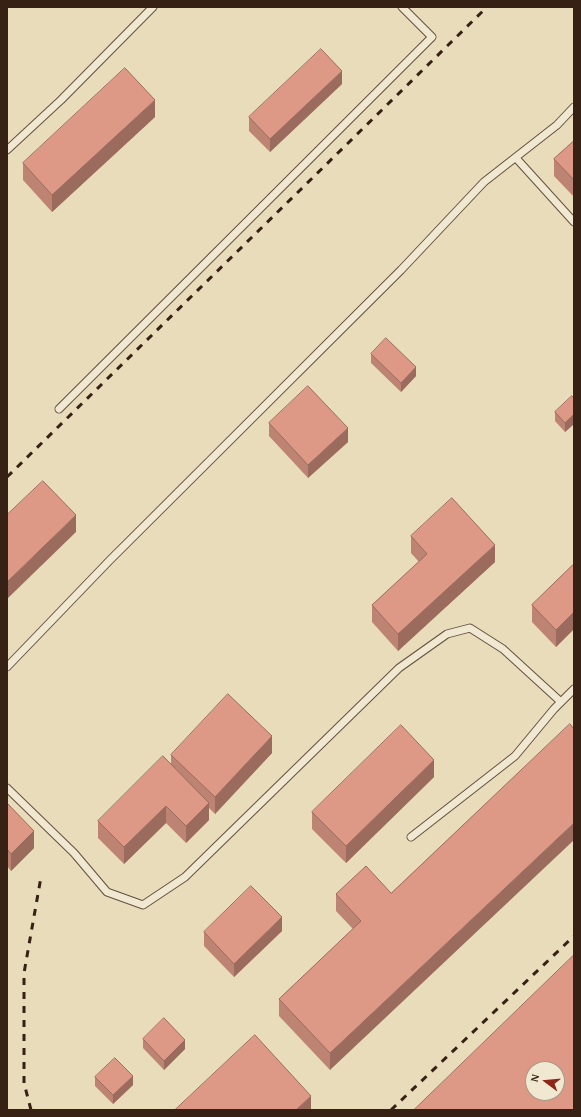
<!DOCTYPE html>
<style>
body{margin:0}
#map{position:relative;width:581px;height:1117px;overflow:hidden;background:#e9dcba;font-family:"Gentium Book Plus",serif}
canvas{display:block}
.frame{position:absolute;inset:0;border:8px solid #362114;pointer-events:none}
.north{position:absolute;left:525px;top:1061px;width:40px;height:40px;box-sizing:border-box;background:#f1e8d2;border:1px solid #a69886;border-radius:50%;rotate:286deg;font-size:11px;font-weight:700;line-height:16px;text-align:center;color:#362114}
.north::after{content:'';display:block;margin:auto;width:14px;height:18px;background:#8f2418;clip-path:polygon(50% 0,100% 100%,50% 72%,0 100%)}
</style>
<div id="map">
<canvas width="581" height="1117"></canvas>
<div class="frame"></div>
<div class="north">N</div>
</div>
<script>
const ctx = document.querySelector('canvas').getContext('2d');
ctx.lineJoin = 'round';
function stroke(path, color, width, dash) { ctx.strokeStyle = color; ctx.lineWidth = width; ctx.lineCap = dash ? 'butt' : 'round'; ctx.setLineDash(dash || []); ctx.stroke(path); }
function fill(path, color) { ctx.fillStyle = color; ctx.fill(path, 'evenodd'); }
const lane = new Path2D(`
 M7 150 61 100 153 7
 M516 158 574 222
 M59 409 432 37 402 7
 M7 667 110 560 401 270 484 182 557 125 574 107
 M7 788 74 853 107 892 143 905 185 877 399 668 447 634 470 628 503 649 561 702
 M411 837 515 756 554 709 574 689`);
stroke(lane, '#63503e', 9);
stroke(lane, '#f1e8d2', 7);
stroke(new Path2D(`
 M7 477 487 7
 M31 1110 24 1083V973L41 877
 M391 1110 574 936`), '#362114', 3, [7, 7]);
fill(new Path2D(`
 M342 84 270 152 249 131V117Z
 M155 117 52 212 23 180V163Z
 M574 141V197L554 176V159Z
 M371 354 416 376 401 392 371 363Z
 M574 398V424L565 432 555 421V412Z
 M269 423 348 442 308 478 269 436Z
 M411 536 495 562 398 651 372 622V605L419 562 411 553Z
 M574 564V629L556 647 532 622V605Z
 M272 753 215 814 209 808V820L186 843 166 823 124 864 98 838V821L171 764V755Z
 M434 777 346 863 312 829V812Z
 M7 803 34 848 11 871 7 866Z
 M391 893 330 1070 279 1016V999L353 929 336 911V894Z
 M282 931 234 977 204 946V932Z
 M143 1039 185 1049 164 1070 143 1048Z
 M95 1077 133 1085 113 1104 95 1086Z`), '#be8473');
fill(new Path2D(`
 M342 71V84L270 152V139Z
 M155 100V117L52 212V195Z
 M416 367V376L401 392V383Z
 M574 414V424L565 432V423Z
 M348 428V442L308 478V465Z
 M8 433V450L7 451V434Z
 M76 515V532L7 599V582Z
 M495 545V562L398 651V634Z
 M574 612V629L556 647V630Z
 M272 736V753L215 814V797Z
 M434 760V777L346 863V846Z
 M209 803V820L186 843V826Z
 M166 806V823L124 864V847Z
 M574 823V840L330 1070V1053Z
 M34 831V848L11 871V854Z
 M282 917V931L234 977V964Z
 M185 1040V1049L164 1070V1061Z
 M133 1076V1085L113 1104V1095Z
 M311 1096V1110H296Z`), '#9b6b5e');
const building = new Path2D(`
 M321 49 342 71 270 139 249 117Z
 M125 68 155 100 52 195 23 163Z
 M574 141V180L554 159Z
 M386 338 416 367 401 383 371 354Z
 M308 386 348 428 308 465 269 423Z
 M572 396 574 398V414L565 423 555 412Z
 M43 481 76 515 7 582V515Z
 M452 498 495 545 398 634 372 605 427 554 411 536Z
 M574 564V612L556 630 532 605Z
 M228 694 272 736 215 797 171 755Z
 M570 724 574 729V823L330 1053 279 999 361 921 336 894 366 866 391 893Z
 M401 725 434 760 346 846 312 812Z
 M163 756 209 803 186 826 166 806 124 847 98 821Z
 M7 803 34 831 11 854 7 849Z
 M251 886 282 917 234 964 204 932Z
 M574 955V1110H414ZM533 1069H557V1093H533Z
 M164 1018 185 1040 164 1061 143 1039Z
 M255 1035 311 1096 296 1110H175Z
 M115 1058 133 1076 113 1095 95 1077Z`);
fill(building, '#dd9986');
stroke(building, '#9b6b5e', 1);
</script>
